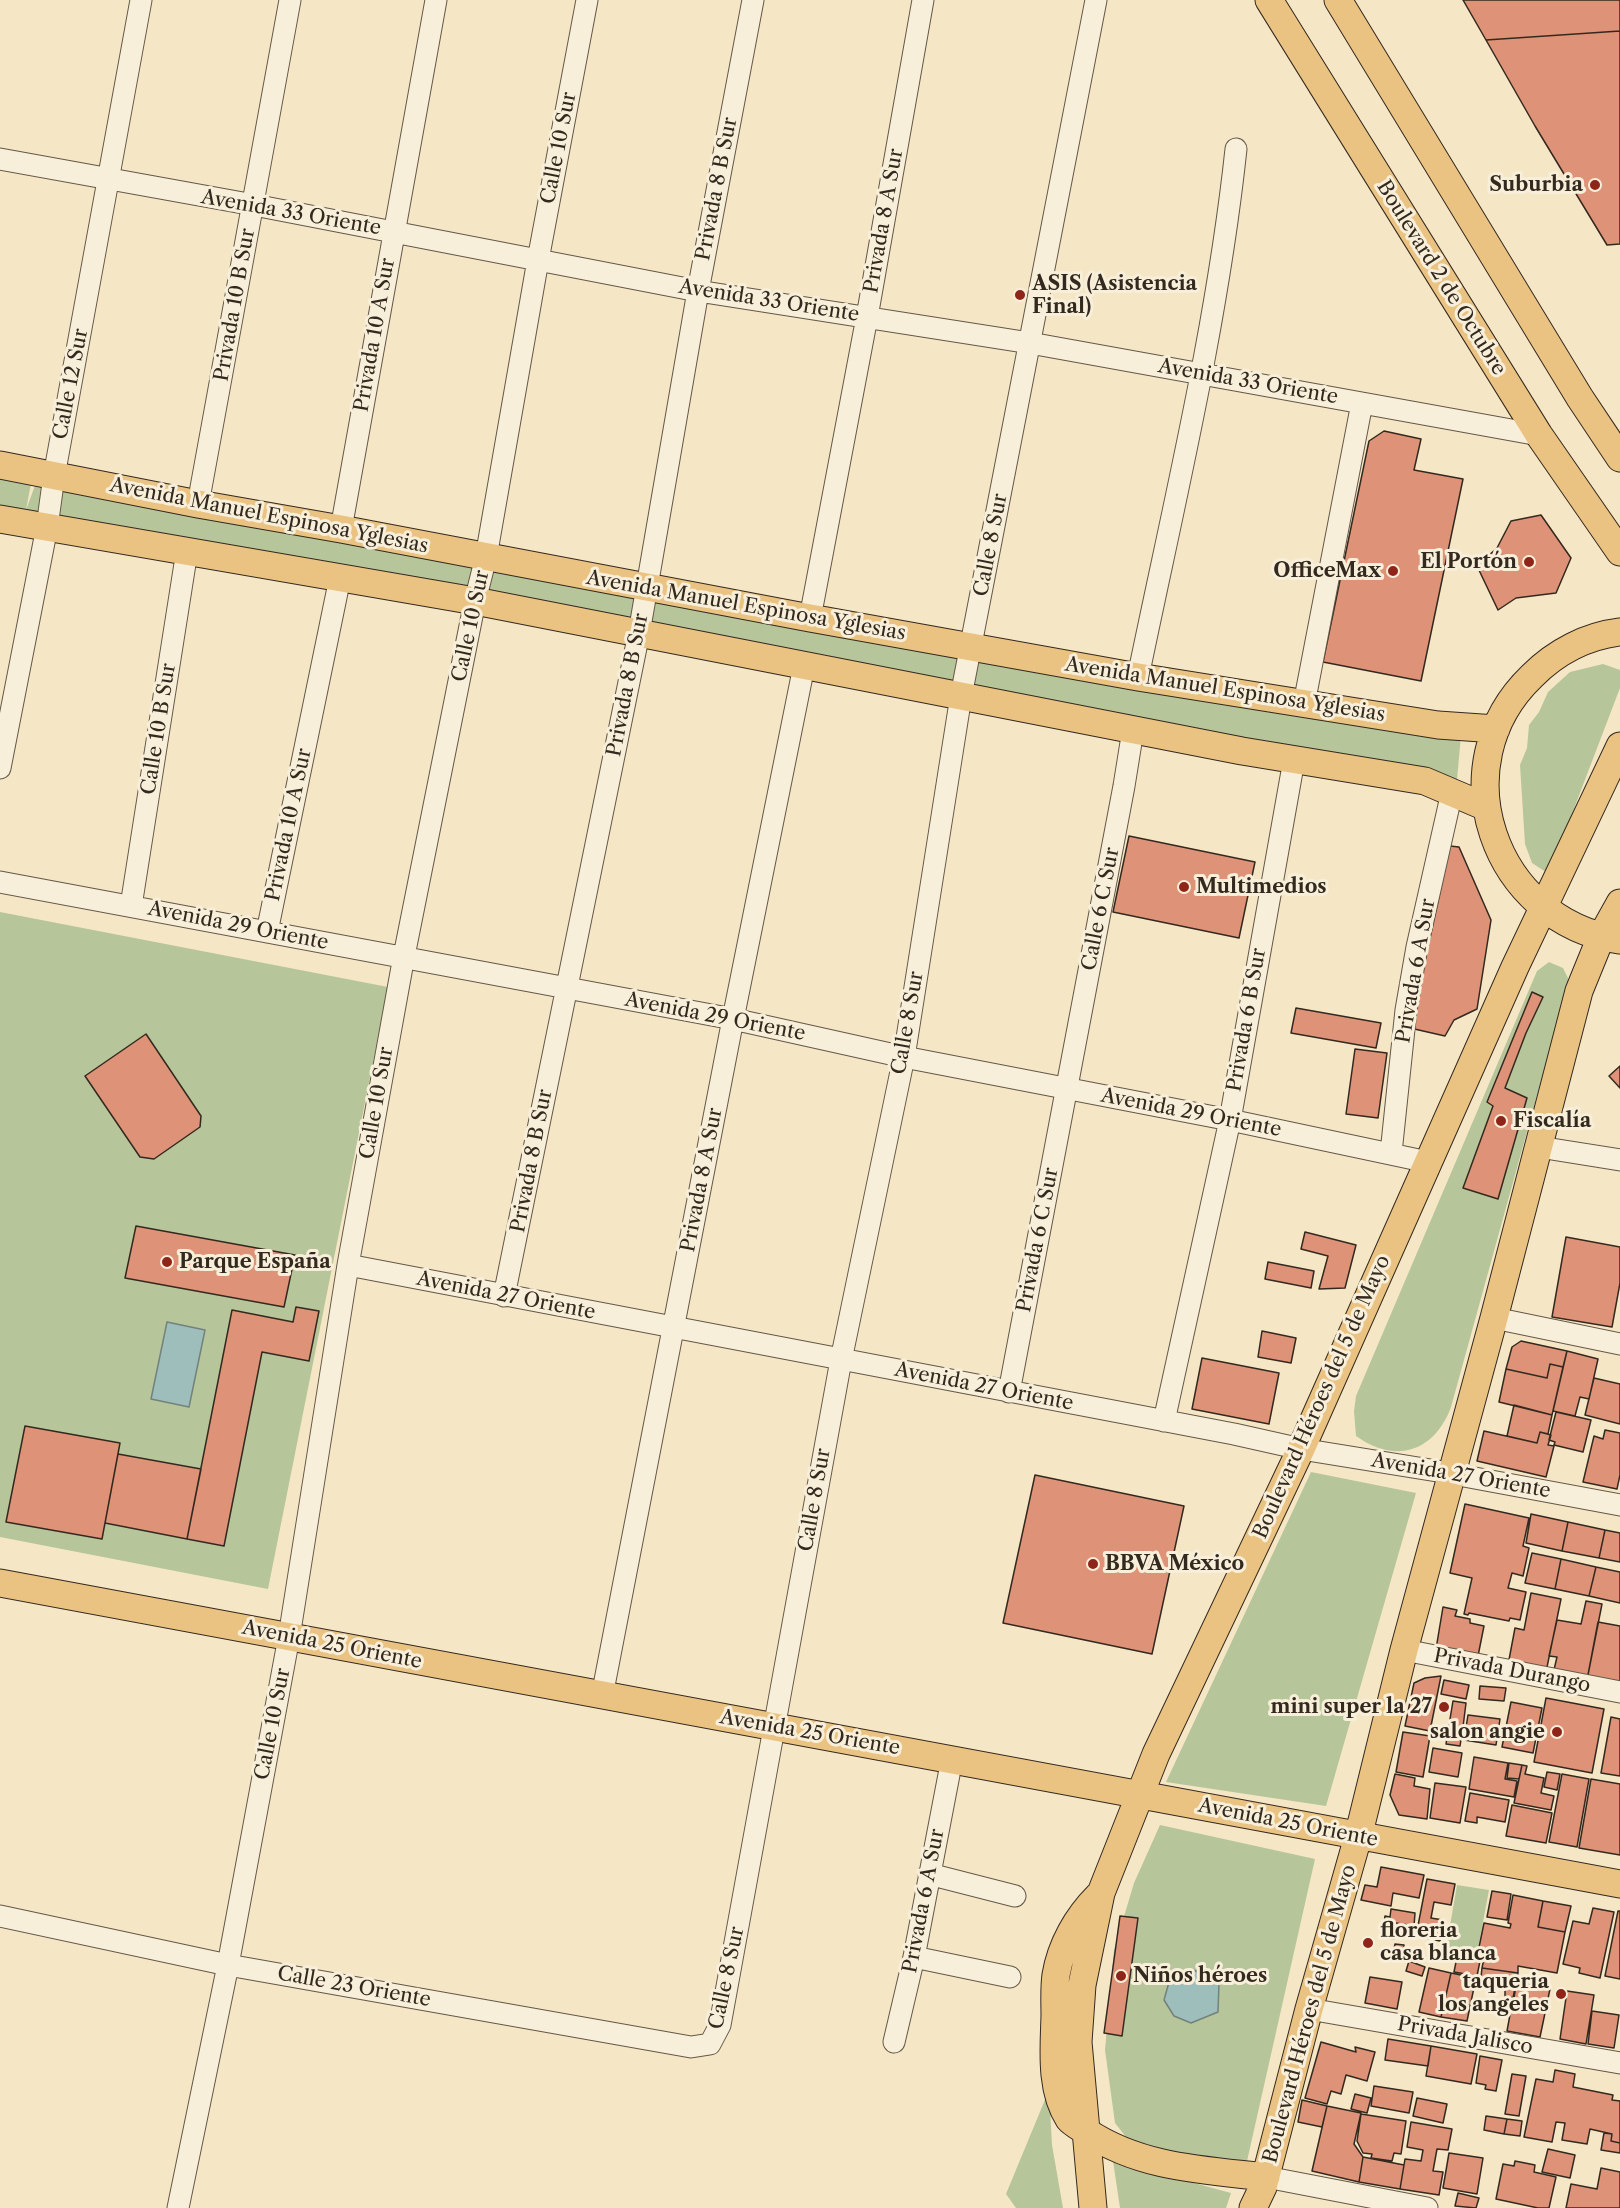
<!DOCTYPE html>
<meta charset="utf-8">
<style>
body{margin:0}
canvas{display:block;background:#f5e6c6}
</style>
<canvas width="1620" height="2208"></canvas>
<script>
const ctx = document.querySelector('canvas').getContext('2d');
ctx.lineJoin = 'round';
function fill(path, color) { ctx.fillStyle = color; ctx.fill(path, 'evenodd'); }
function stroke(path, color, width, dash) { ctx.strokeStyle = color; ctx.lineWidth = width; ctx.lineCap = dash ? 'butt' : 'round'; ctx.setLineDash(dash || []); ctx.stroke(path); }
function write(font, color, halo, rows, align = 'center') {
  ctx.font = font + ' "Libre Caslon Text",serif'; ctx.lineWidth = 6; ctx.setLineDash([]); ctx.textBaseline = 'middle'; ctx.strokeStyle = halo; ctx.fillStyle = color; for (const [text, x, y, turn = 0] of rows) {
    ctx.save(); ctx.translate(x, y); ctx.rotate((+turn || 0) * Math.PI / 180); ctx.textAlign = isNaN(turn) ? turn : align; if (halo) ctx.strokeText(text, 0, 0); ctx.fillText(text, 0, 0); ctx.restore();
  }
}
fill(new Path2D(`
 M0 472 32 478 26 510 37 480 962 652 955 690 0 512Z
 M979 654 1461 735 1457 780 971 694Z
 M1603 664 1620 670V688L1549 874 1532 863 1525 844 1520 765 1527 748 1529 725 1539 712 1548 692 1570 672Z
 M0 912 388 987 268 1589 0 1537Z
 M1549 962 1563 968 1568 978V983L1451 1407C1435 1451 1396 1465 1356 1436L1354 1411 1356 1396 1537 971Z
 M1311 1472 1416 1493 1326 1806 1166 1782Z
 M1160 1825 1315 1859 1245 2170 1145 2147 1126 2137 1115 2123 1105 2050 1114 1950 1134 1883Z
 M1457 1885 1489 1890 1477 1954 1446 1949Z
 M1049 2090 1052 2145 1063 2208H1016L1006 2194Z
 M1113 2161 1231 2193 1226 2208H1120Z`), '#b6c69a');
const water = new Path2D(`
 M167 1322 205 1330 189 1407 151 1399Z
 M1192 1969 1219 1983 1218 2012 1191 2023 1174 2016 1164 2000 1169 1982Z`);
fill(water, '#9dbebb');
stroke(water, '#73827c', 1.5);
const building = new Path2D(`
 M1463 0H1620V31L1486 40Z
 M1620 31V244L1607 245 1535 126 1486 40Z
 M1384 431 1421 439 1414 470 1463 479 1421 681 1323 662 1369 441Z
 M1541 515 1571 558 1556 593 1516 598 1498 610 1477 566 1497 548 1511 521Z
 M1129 836 1255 862 1239 938 1113 912Z
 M1450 846 1459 847 1491 920 1477 1009 1454 1020 1445 1036 1410 1028Z
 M1532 992 1543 997 1526 1033 1505 1088 1527 1098 1498 1199 1463 1188 1493 1106 1487 1102Z
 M1296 1008 1381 1023 1376 1048 1291 1033Z
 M146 1034 201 1116 200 1127 154 1159 140 1157 85 1076Z
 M1355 1049 1387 1053 1378 1118 1346 1114Z
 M1620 1066V1088L1609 1076Z
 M136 1226 295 1255 284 1307 125 1278Z
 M1305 1232 1356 1245 1345 1288 1319 1289 1328 1256 1301 1249Z
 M1566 1237 1620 1247V1283L1612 1327 1552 1317Z
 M1268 1262 1314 1271 1311 1288 1265 1279Z
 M296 1307 319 1311 309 1361 262 1352 224 1546 187 1539 232 1310 293 1322Z
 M1262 1331 1296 1338 1291 1363 1258 1357Z
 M1521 1341 1567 1351 1563 1367 1550 1364 1547 1378 1506 1369 1512 1347Z
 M1567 1351 1598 1359 1589 1399 1580 1397 1575 1416 1553 1411Z
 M1202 1358 1279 1373 1269 1424 1192 1409Z
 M1550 1364 1563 1367 1552 1415 1499 1402 1506 1369 1547 1378Z
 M1594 1378 1620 1384V1424L1585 1415Z
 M1514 1405 1552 1415 1548 1434 1540 1432 1537 1443 1507 1436Z
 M1556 1412 1591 1420 1583 1452 1554 1445 1555 1442 1549 1440Z
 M25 1426 120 1443 102 1539 6 1522Z
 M1605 1430 1620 1433V1475L1617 1489 1583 1482 1594 1436 1603 1439Z
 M1484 1431 1537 1443 1540 1432 1551 1435 1548 1445 1554 1446 1546 1477 1477 1461Z
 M118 1454 201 1469 187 1539 105 1523Z
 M1035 1475 1184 1506 1152 1654 1003 1623Z
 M1465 1504 1529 1518 1523 1546 1529 1548 1523 1576 1512 1573 1508 1588 1526 1592 1520 1620 1510 1618 1509 1621 1469 1613 1468 1615 1464 1614 1472 1578 1450 1573Z
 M1531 1514 1568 1522 1562 1551 1526 1543Z
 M1568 1522 1605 1530 1599 1558 1562 1551Z
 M1605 1530 1620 1533V1562L1599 1558Z
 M1532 1553 1561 1559 1555 1589 1525 1583Z
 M1561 1559 1596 1567 1589 1596 1555 1589Z
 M1596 1567 1620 1572V1603L1589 1596Z
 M1531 1593 1561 1599 1546 1672 1508 1665 1515 1628 1524 1630Z
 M1586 1601 1602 1604 1587 1680 1553 1674 1557 1657 1549 1656 1557 1620 1581 1624Z
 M1443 1607 1457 1610 1455 1616 1470 1619V1623L1484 1626 1478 1656 1436 1649Z
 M1598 1622 1620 1626V1687L1587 1680Z
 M1441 1676 1430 1731 1405 1726 1414 1683 1425 1678Z
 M1444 1680 1469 1685 1466 1699 1441 1694Z
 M1480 1686 1506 1688 1504 1701 1479 1699Z
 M1546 1698 1604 1709 1592 1773 1534 1762Z
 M1453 1701 1466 1703 1463 1727 1449 1725Z
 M1511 1702 1542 1708 1533 1753 1502 1747Z
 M1468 1715 1500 1719 1496 1745 1464 1740Z
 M1611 1717 1620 1719V1776L1601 1773Z
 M1449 1725 1463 1727 1460 1746 1446 1744Z
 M1403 1732 1430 1736 1423 1777 1396 1772Z
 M1433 1748 1462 1753 1458 1777 1429 1772Z
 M1474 1757 1508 1763 1505 1779 1517 1781 1514 1797 1469 1789Z
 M1509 1763 1522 1765 1519 1779 1507 1778Z
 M1522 1765 1527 1766 1525 1774 1544 1778 1541 1793 1554 1796 1551 1810 1514 1803Z
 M1547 1772 1560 1774 1557 1790 1544 1787Z
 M1395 1774 1415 1778 1414 1786 1430 1789 1427 1819 1399 1815 1390 1795Z
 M1562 1774 1589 1779 1577 1847 1549 1842Z
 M1591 1779 1620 1784V1855L1579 1848Z
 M1435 1783 1466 1787 1460 1823 1430 1818Z
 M1470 1793 1509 1800 1505 1822 1477 1817V1823L1465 1821Z
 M1512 1805 1552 1813 1546 1843 1506 1836Z
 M1381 1867 1424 1875 1419 1898 1393 1893 1391 1906 1361 1900 1365 1885 1377 1887Z
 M1427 1879 1455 1884 1451 1905 1434 1902 1431 1918 1443 1920 1440 1941 1416 1936Z
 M1492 1891 1511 1894 1507 1920 1487 1917Z
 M1513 1895 1543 1901 1538 1927 1565 1932 1557 1973 1518 1966V1973L1482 1968 1484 1958 1477 1957 1484 1923 1510 1928 1511 1924 1508 1923Z
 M1543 1901 1571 1906 1565 1932 1538 1927Z
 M1593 1908 1614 1912 1600 1978 1579 1973 1580 1968 1563 1964 1573 1921 1589 1924Z
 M1391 1909 1415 1913 1414 1926 1396 1923 1394 1939 1382 1937 1385 1916 1390 1917Z
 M1618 1911H1620V1979L1605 1976Z
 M1120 1916 1138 1918 1122 2036 1104 2033Z
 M1395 1944 1404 1945 1403 1956 1393 1954Z
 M1457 1957 1480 1961 1477 1976 1454 1972Z
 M1409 1961 1425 1967 1422 1976 1406 1971Z
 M1429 1968 1451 1973 1441 2017 1419 2012Z
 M1482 1968 1518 1973 1514 1998 1505 1996V1990L1480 1986Z
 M1451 1973 1476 1978 1467 2021 1441 2017Z
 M1370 1977 1402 1982 1397 2009 1365 2003Z
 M1516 1982 1550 1989 1540 2037 1507 2031Z
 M1567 1991 1594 1995 1586 2044 1560 2039Z
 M1592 2011 1619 2015 1614 2048 1588 2044Z
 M1388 2039 1431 2046 1428 2066 1385 2060Z
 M1321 2042 1356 2052 1355 2047 1375 2052 1367 2081 1346 2075 1341 2094 1331 2091 1327 2104 1305 2098Z
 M1431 2046 1477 2054 1471 2084 1426 2076Z
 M1480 2056 1502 2060 1496 2091 1485 2089 1486 2085 1476 2083Z
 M1555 2070 1575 2074 1573 2087 1613 2095 1612 2100 1620 2101V2143L1611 2141 1612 2134 1590 2129 1587 2144 1562 2140 1565 2123 1556 2122 1552 2142 1524 2137 1536 2079 1553 2082Z
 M1512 2074 1526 2076 1519 2116 1505 2114Z
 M1374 2086 1413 2092 1409 2113 1371 2106Z
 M1355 2094 1371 2098 1367 2113 1351 2109Z
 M1417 2098 1447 2104 1443 2123 1413 2116Z
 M1302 2100 1327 2106 1322 2127 1298 2122Z
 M1327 2106 1361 2113 1354 2144 1363 2157 1359 2182 1312 2171Z
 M1361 2114 1406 2121 1401 2154 1394 2153 1392 2161 1371 2158 1372 2154 1363 2153 1357 2141Z
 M1486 2116 1507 2119 1504 2134 1484 2130Z
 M1507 2119 1522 2121 1520 2136 1504 2134Z
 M1411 2122 1452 2129 1448 2150 1437 2149 1433 2171 1443 2172 1439 2195 1400 2189 1405 2159 1421 2161 1423 2150 1407 2147Z
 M1604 2133 1612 2134 1611 2141 1620 2143V2153L1601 2150Z
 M1548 2149 1575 2155 1570 2178 1542 2172Z
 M1449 2153 1483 2158 1477 2194 1443 2188Z
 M1363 2157 1404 2165 1400 2189 1359 2182Z
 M1515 2161 1535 2165 1534 2172 1556 2177 1549 2208H1538L1496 2199 1503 2164 1514 2166Z
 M1601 2168 1620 2172V2208H1566L1571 2184 1597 2189Z
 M1458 2193 1479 2198 1476 2208 1455 2206Z`);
fill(building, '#de9379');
stroke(building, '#34291e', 1.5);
const minor = new Path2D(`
 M0 159 254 205 698 291 1030 343 1539 435
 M198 504 290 0
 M341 529 436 0
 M810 618 867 317 923 0
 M1138 677C1174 502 1217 327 1236 149
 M1304 704 1362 403
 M0 768 47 527 54 476 141 0
 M0 882 733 1019 904 1057 1230 1120 1428 1162
 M131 906 187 551
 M267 932 340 578
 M1539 1147 1620 1160
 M1391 1153 1406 1010 1417 947 1452 792
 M348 1265 1234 1434 1301 1449 1437 1471 1620 1505
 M504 1296 639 633 698 291 753 0
 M1494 1318 1620 1344
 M1009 1392 1124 786 1133 730
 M1164 1421 1230 1120 1294 760
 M1404 1650 1620 1692
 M602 1696 733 1019 804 666
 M929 1874 1015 1896
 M0 1916 228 1965 691 2047 710 2044 720 2025 841 1360 904 1057 961 696 1096 0
 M914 1957 1010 1977
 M1309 2009 1620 2063
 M894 2042 914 1957 952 1759
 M1266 2177 1427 2208
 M178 2208 228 1965 289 1637 348 1265 404 956 475 601 486 557 538 260 587 0`);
const major = new Path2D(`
 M1269 0 1539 435 1620 552
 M1338 0 1580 398 1620 458
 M0 465 198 504 341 529 810 618 1138 677 1438 725 1496 729
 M0 519 475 601 1242 751 1425 781 1486 807
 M1619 940C1493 921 1439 765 1532 676 1556 652 1587 636 1620 632
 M0 1583 1620 1884
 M1098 1896C1077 1917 1061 1945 1056 1975 1054 1988 1055 2003 1055 2016 1054 2049 1050 2090 1069 2119 1073 2124 1082 2128 1087 2132 1141 2168 1204 2170 1266 2177
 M1093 2208 1078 2042 1082 1985 1101 1893 1156 1754 1301 1449 1515 967 1620 746
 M1253 2208 1263 2187 1309 2009 1358 1837 1404 1650 1494 1318 1579 991 1601 937 1620 903`);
stroke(minor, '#645848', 23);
stroke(major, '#34291e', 29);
stroke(minor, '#f8efda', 21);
stroke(major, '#eac383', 27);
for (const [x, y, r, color] of [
 [1595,185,6,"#8f2418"],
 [1020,295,6,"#8f2418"],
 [1529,562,6,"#8f2418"],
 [1393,571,6,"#8f2418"],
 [1184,887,6,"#8f2418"],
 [1501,1121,6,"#8f2418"],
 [167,1262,6,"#8f2418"],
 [1093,1564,6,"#8f2418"],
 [1444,1707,6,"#8f2418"],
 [1557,1732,6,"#8f2418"],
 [1368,1943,6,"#8f2418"],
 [1121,1976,6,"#8f2418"],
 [1561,1994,6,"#8f2418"]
]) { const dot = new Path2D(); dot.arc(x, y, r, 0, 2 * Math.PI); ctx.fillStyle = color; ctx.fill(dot); stroke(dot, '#f8efda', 2); }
write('20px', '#34291e', '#f8efda', [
 ["Calle 10 Sur",559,148,-79],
 ["Privada 8 B Sur",717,189,-79],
 ["Avenida 33 Oriente",291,213,10],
 ["Privada 8 A Sur",884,221,-80],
 ["Boulevard 2 de Octubre",1441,278,58],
 ["Avenida 33 Oriente",769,301,9],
 ["Privada 10 B Sur",235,305,-80],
 ["Privada 10 A Sur",375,335,-80],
 ["Avenida 33 Oriente",1248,382,10],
 ["Calle 12 Sur",71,384,-79],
 ["Avenida Manuel Espinosa Yglesias",269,516,11],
 ["Calle 8 Sur",991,545,-79],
 ["Avenida Manuel Espinosa Yglesias",746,606,10],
 ["Calle 10 Sur",471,626,-78],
 ["Privada 8 B Sur",628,685,-79],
 ["Avenida Manuel Espinosa Yglesias",1225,690,9],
 ["Calle 10 B Sur",159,729,-81],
 ["Privada 10 A Sur",289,825,-78],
 ["Calle 6 C Sur",1101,909,-79],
 ["Avenida 29 Oriente",238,926,11],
 ["Privada 6 A Sur",1416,971,-80],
 ["Avenida 29 Oriente",715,1017,11],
 ["Privada 6 B Sur",1247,1020,-80],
 ["Calle 8 Sur",908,1023,-80],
 ["Calle 10 Sur",377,1103,-80],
 ["Avenida 29 Oriente",1191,1113,11],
 ["Privada 8 B Sur",532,1161,-79],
 ["Privada 8 A Sur",702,1180,-79],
 ["Privada 6 C Sur",1038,1240,-79],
 ["Avenida 27 Oriente",506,1296,11],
 ["Avenida 27 Oriente",984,1387,11],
 ["Boulevard Héroes del 5 de Mayo",1322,1397,-66],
 ["Avenida 27 Oriente",1461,1476,10],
 ["Calle 8 Sur",815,1500,-80],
 ["Avenida 25 Oriente",332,1645,11],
 ["Privada Durango",1512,1671,11],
 ["Calle 10 Sur",273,1724,-79],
 ["Avenida 25 Oriente",810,1733,10],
 ["Avenida 25 Oriente",1288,1823,11],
 ["Privada 6 A Sur",924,1901,-79],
 ["Calle 8 Sur",727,1978,-78],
 ["Calle 23 Oriente",354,1987,10],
 ["Boulevard Héroes del 5 de Mayo",1310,2014,-75],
 ["Privada Jalisco",1465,2036,10]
]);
write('bold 20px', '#34291e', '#f8efda', [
 ["Suburbia",1583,185,"right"],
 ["ASIS (Asistencia",1032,284],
 ["Final)",1032,307],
 ["El Portón",1517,562,"right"],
 ["OfficeMax",1381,571,"right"],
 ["Multimedios",1196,887],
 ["Fiscalía",1513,1121],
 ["Parque España",179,1262],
 ["BBVA México",1105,1564],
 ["mini super la 27",1432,1707,"right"],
 ["salon angie",1545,1732,"right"],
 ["floreria",1380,1931],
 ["casa blanca",1380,1954],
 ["Niños héroes",1133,1976],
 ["taqueria",1549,1982,"right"],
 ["los angeles",1549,2005,"right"]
], 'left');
</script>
